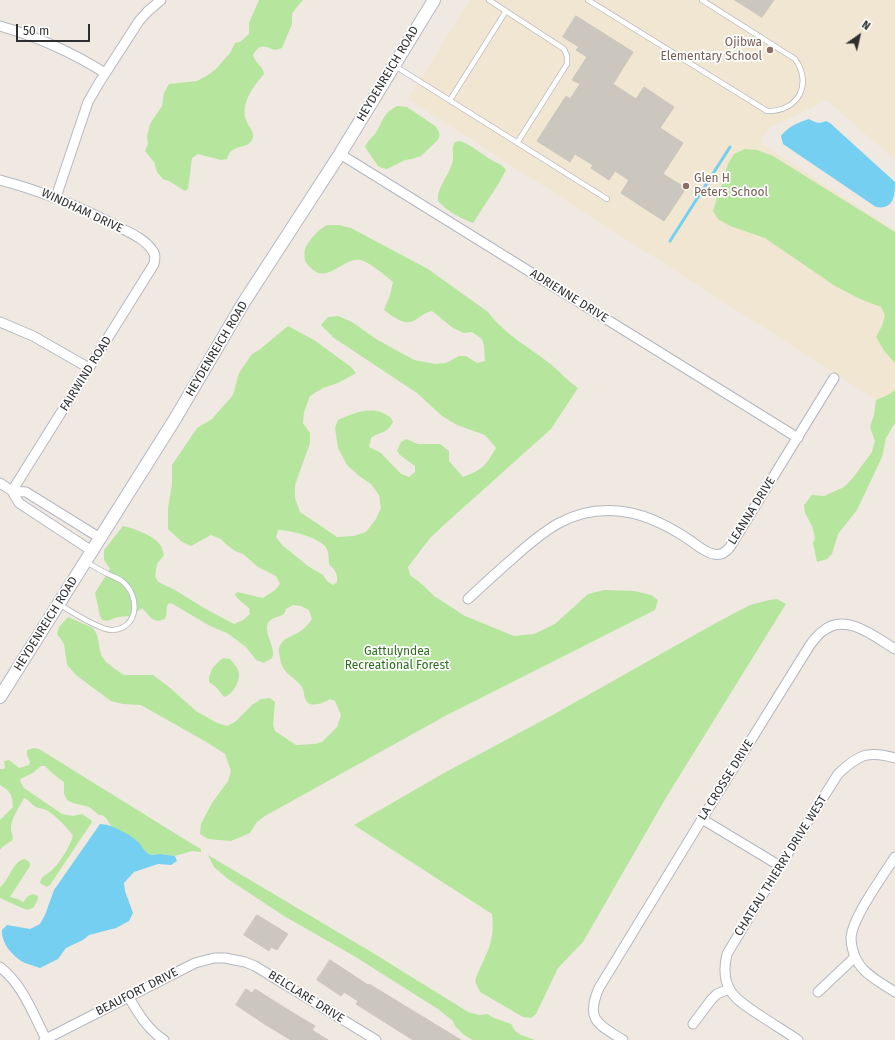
<!DOCTYPE html>
<style>
body{margin:0}
#map{position:relative;width:895px;height:1040px;overflow:hidden;background:#efe9e1;font-family:"Fira Sans",sans-serif}
canvas{display:block}
.north{position:absolute;left:839px;top:16px;width:40px;height:40px;-webkit-text-stroke:3px #fff;paint-order:stroke;rotate:34deg;font-size:11px;font-weight:700;line-height:16px;text-align:center;color:#2e2e2e}
.north::after{content:'';display:block;margin:auto;width:14px;height:18px;background:#2e2e2e;clip-path:polygon(50% 0,100% 100%,50% 72%,0 100%)}
.scale{position:absolute;left:16px;top:24px;width:74px;height:18px;box-sizing:border-box;border:2px solid #2e2e2e;border-top:0;padding-left:5px;font-size:12px;line-height:14px;white-space:nowrap;color:#2e2e2e;-webkit-text-stroke:3px #fff;paint-order:stroke}
</style>
<div id="map">
<canvas width="895" height="1040"></canvas>
<div class="north">N</div>
<div class="scale">50 m</div>
</div>
<script>
const ctx = document.querySelector('canvas').getContext('2d');
ctx.lineJoin = 'round';
function fill(path, color) { ctx.fillStyle = color; ctx.fill(path, 'evenodd'); }
function stroke(path, color, width, dash) { ctx.strokeStyle = color; ctx.lineWidth = width; ctx.lineCap = dash ? 'butt' : 'round'; ctx.setLineDash(dash || []); ctx.stroke(path); }
function write(font, color, halo, rows, align = 'center') {
  ctx.font = font + ' "Fira Sans",sans-serif'; ctx.lineWidth = 3.5; ctx.setLineDash([]); ctx.textBaseline = 'middle'; ctx.strokeStyle = halo; ctx.fillStyle = color; for (const [text, x, y, turn = 0] of rows) {
    ctx.save(); ctx.translate(x, y); ctx.rotate((+turn || 0) * Math.PI / 180); ctx.textAlign = isNaN(turn) ? turn : align; if (halo) ctx.strokeText(text, 0, 0); ctx.fillText(text, 0, 0); ctx.restore();
  }
}
fill(new Path2D(`
 M470 0H895V160L827 100 769 128 760 142 895 231V412L408 99Z`), '#f0e6d1');
fill(new Path2D(`
 M259 0H303L296 8 292 14V24L282 48 275 50C264 46 260 43 253 55 256 65 262 64 264 74 254 86 240 103 246 120 248 127 256 132 252 140 247 150 231 143 227 159L221 160 198 154 192 158 188 189 185 191 169 181 163 179 157 172 154 162 145 151 148 144 147 137 150 124 162 106 164 93 169 84 197 81 208 75 216 69 230 53 235 43 240 42 249 34V23Z
 M397 106 407 107 435 126C439 131 441 134 438 140L421 156 412 159 405 160 387 169 382 168 378 166 365 147C368 141 371 138 375 134 383 122 382 114 397 106Z
 M459 141C471 144 480 153 490 159 496 163 502 164 506 170L499 183 473 223C460 218 447 211 438 201 437 186 450 175 453 160 454 153 451 148 455 142Z
 M745 149 757 150 773 156 895 232V363L885 352 876 337 882 326 885 315 881 307 860 299 835 286 765 238 730 226 718 219 713 211 728 164 734 154Z
 M327 225H339L351 228 428 269 488 312C505 335 531 348 553 366 562 374 568 381 578 388L551 429 445 524 430 538 408 567 410 575 424 586 434 596 465 616 514 636 534 634 555 624 588 594 604 590 634 591 651 595 658 600 655 610 447 715 265 816 257 822 250 833 231 841 208 839 200 834 201 824 212 803 228 781 231 771 225 754 208 743 141 705 123 704 111 701 100 693 76 675 67 665 64 644 57 634 59 627 68 617 93 628 97 635 101 655 106 662 115 669 124 675H153L169 687 196 711 217 723 227 726 235 722 252 705 261 699 270 698 275 702 273 725 275 731 296 745 315 744 322 742 337 727 341 715 335 701 330 699C325 702 316 706 310 704 303 701 305 692 302 687 295 676 283 676 280 658 280 655 278 652 279 649 281 637 294 637 302 630 306 627 309 623 312 619L309 610 301 606 293 605 286 609 284 614C281 616 276 617 272 619 258 627 278 648 272 658 270 660 266 661 264 663L256 660 246 647 227 633 210 626 171 603 168 604C165 609 168 613 165 619L158 621 152 619 142 608 131 616 118 617 107 621 102 620 100 616 95 593 110 569 104 560V550L123 526C133 528 155 536 161 546 162 548 163 552 164 555L157 564 155 576 158 582 175 590 204 608 234 624 243 620 250 614 249 608 238 599 235 595 237 592 263 598 275 590 280 584 276 576 258 567 243 554 235 551 227 545 221 539 211 535 191 546 182 542 168 529V508L172 484V465L197 428 212 419 233 395 239 373 252 354 259 350 288 326 314 340 351 367 356 373 338 383 323 388 310 396 304 412 303 423 310 433V443L295 485V498L300 512 337 537 354 536 366 532 376 519 381 508 379 495 371 484 359 476 347 465 338 448 335 428 338 420C350 415 363 409 376 411 381 411 387 415 391 418L393 422C387 434 381 431 371 438L369 447 381 453 401 474 409 477 415 472V466L400 455 397 451 401 442 406 439 418 444H440L449 451V461L463 477C484 469 485 466 496 448L485 435 457 425 442 416 417 393 334 338 321 325 328 317 338 316 352 322 376 339 414 360 435 364 446 363 459 356H466L477 363 485 361 484 346 482 339 472 332 464 333 453 328 432 311C424 313 421 316 415 320 405 327 392 316 384 310L390 295 393 282C386 276 368 261 360 260 344 257 327 284 312 269 309 266 305 263 305 259 304 253 304 250 307 245 313 236 318 230 327 225ZM278 530C291 530 316 537 325 546 329 552 329 558 329 564 335 570 338 574 337 582L333 585 327 581 323 575 308 566 282 545 276 537Z
 M895 390V423L886 438 882 457 857 510 838 534 832 554 827 559 817 562 813 543 815 538 812 526 805 513 804 505 812 495 824 496 844 487 852 479 872 452 875 441 870 427 874 415 876 400 888 395Z
 M777 599 786 604 667 796 583 942 558 968 536 1014 531 1018 523 1017 480 992 475 981C484 955 496 945 492 914L354 825 444 773 549 717 714 624 750 605 769 600Z
 M223 658 230 659C233 662 236 666 238 670 242 679 233 695 224 697L216 687 209 682C209 671 214 665 223 658Z
 M34 748 39 749 189 842 201 849V852L192 851 175 856 160 854 151 855 143 850 140 845 135 840 111 826 106 818 102 815H99L89 807 73 803 67 800 64 794V782L52 773 45 766H41L33 773 20 779 21 783 24 788 62 814 73 816 82 814 91 820 92 822 50 885 47 887 40 883 41 879C44 875 49 873 53 869 62 860 69 847 73 836 70 830 52 812 46 810 43 808 39 809 36 807 31 805 30 800 24 798 20 806 10 820 11 829 11 833 13 835 13 839 9 844 4 844 0 850V820L13 807C12 794 11 792 0 785V769H4L5 767 4 761 9 760 19 768 29 765 30 762 27 755V750Z
 M208 855 373 953 468 1012 479 1015 487 1014 494 1018 511 1024C512 1025 513 1028 514 1029 518 1036 529 1037 535 1040H472L463 1034 455 1026 453 1021 438 1009 354 956 284 916 228 879 214 867Z
 M25 859 30 863V866L10 897 18 899 23 902 28 896 33 894 38 896V899L34 907 28 910 22 908 0 898V887C9 881 13 860 25 859Z`), '#b6e59e');
fill(new Path2D(`
 M809 119C816 123 819 124 826 121L830 123 895 182C895 195 894 210 876 207L783 144 781 136C789 126 797 123 809 119Z
 M100 824C111 824 132 835 140 844 145 851 143 850 151 855L160 854 175 856 177 861 171 865 158 864 134 872 124 883 125 891 133 913 129 921 116 928 89 935 83 940 66 948 58 959 40 968C35 966 30 965 25 963 13 957 1 943 2 930L7 925 30 929 40 924 45 915 54 890Z`), '#75cff0');
stroke(new Path2D(`
 M670 241 730 147`), '#75cff0', 3);
const building = new Path2D(`
 M735 0H774L762 17Z
 M576 16 633 52 613 84 636 99 644 87 674 107 660 128 683 143 663 174 686 188 664 221 621 193 629 180 615 171 609 180 591 168 593 165 575 154 570 162 537 141 566 96 570 99 580 84 572 80 587 57 576 50 579 47 563 37Z
 M257 915 288 934 277 950 271 947 269 951 244 935Z
 M330 960 368 985 369 984 461 1040H413L356 1004 358 1001 344 992 341 996 317 980Z
 M246 989 252 993 255 989 290 1011 315 1026 312 1030 328 1040H291L266 1025 236 1005Z`);
fill(building, '#cbc7bf');
stroke(building, '#cbc5ba', 1);
const lane = new Path2D(`
 M489 0 564 49 567 56V64L517 143
 M588 0 767 111C798 112 813 84 795 59L702 0
 M395 66 607 199
 M450 100 506 11
 M59 604C70 611 101 631 113 630 139 628 140 596 123 582 120 579 114 577 110 575 101 571 93 566 85 561`);
const street = new Path2D(`
 M0 26C38 37 72 52 105 73
 M340 154 798 438
 M0 180C42 191 81 207 119 227 130 233 145 239 152 250 156 254 155 259 154 264L12 491
 M56 197 88 102 99 83 139 21 148 11 161 0
 M0 322 33 336 89 368
 M0 483 12 491 26 492 100 538
 M12 491 19 503 92 551
 M468 599C482 586 496 573 511 560 543 531 571 507 618 511 644 513 667 525 688 539 696 544 705 553 714 554 721 556 726 552 730 547L834 378
 M702 819 780 866
 M895 857C884 874 852 918 851 938 851 946 854 957 859 964 867 976 883 984 895 992
 M0 967C23 985 33 1014 46 1039
 M818 992 855 957
 M128 996C138 1013 148 1030 164 1040
 M693 1024 711 1000 717 994 729 989
 M44 1040 195 963 214 958H225L245 962 255 966 376 1040
 M623 1040C598 1024 585 1020 599 988L702 819 810 645C814 640 818 634 823 631 846 612 875 637 895 649
 M798 1040C786 1032 773 1024 761 1016 734 999 719 988 727 954L780 866 838 774C858 755 867 750 895 758`);
const secondary = new Path2D(`
 M0 697 175 419 244 302 340 154 434 0`);
stroke(lane, '#b4b7c1', 6);
stroke(street, '#b4b7c1', 11);
stroke(secondary, '#b4b7c1', 14);
stroke(lane, '#fff', 4.5);
stroke(street, '#fff', 9);
stroke(secondary, '#fff', 12);
for (const [x, y, r, color] of [
 [770,50,4,"#8d6e63"],
 [686,186,4,"#8d6e63"]
]) { const dot = new Path2D(); dot.arc(x, y, r, 0, 2 * Math.PI); ctx.fillStyle = color; ctx.fill(dot); stroke(dot, '#fff', 1.5); }
write('12px', '#785e54', '#fff', [
 ["Ojibwa",762,43],
 ["Elementary School",762,57],
 ["Glen H",694,179,"left"],
 ["Peters School",694,193,"left"]
], 'right');
write('12px', '#2e2e2e', '#fff', [
 ["HEYDENREICH ROAD",388,74,-59],
 ["WINDHAM DRIVE",82,211,25],
 ["ADRIENNE DRIVE",569,296,32],
 ["HEYDENREICH ROAD",217,349,-59],
 ["FAIRWIND ROAD",86,374,-58],
 ["LEANNA DRIVE",752,511,-58],
 ["HEYDENREICH ROAD",46,624,-58],
 ["LA CROSSE DRIVE",726,780,-58],
 ["CHATEAU THIERRY DRIVE WEST",781,866,-58],
 ["BEAUFORT DRIVE",137,992,-27],
 ["BELCLARE DRIVE",306,997,32]
]);
write('12px', '#2c6e1b', '#fff', [
 ["Gattulyndea",397,652],
 ["Recreational Forest",397,666]
]);
</script>
